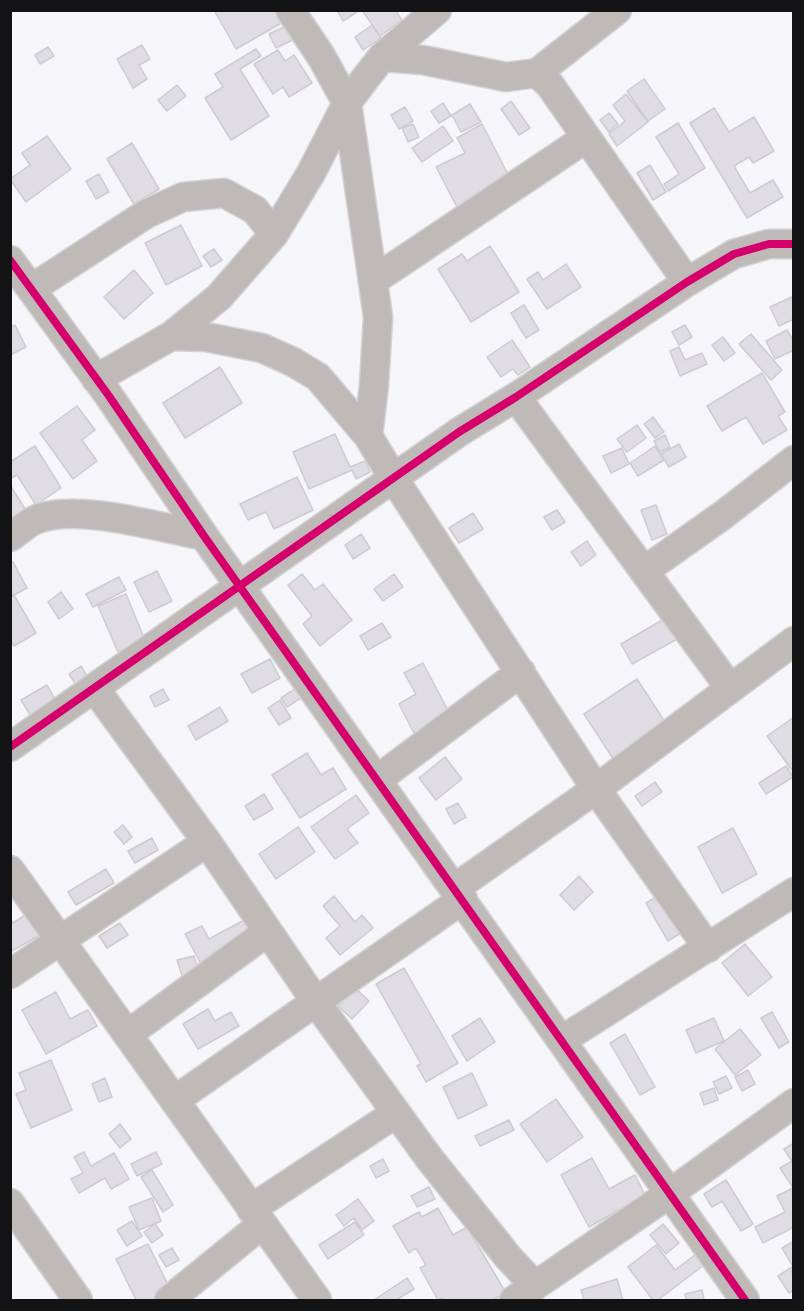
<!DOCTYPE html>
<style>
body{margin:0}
#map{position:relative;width:804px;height:1311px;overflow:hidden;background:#f6f5f9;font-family:Montserrat,sans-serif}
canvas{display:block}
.frame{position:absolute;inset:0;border:12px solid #131214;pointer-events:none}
</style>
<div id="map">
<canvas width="804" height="1311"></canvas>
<div class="frame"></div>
</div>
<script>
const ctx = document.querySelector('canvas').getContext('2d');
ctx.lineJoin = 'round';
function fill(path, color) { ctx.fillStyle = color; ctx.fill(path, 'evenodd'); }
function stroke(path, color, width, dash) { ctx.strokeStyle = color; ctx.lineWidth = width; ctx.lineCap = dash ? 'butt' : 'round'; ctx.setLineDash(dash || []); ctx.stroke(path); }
const building = new Path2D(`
 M214 10H279L285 21 236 49Z
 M337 10H360L343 21Z
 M362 10H395L402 20 380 36Z
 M294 22 301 36 276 48 269 34Z
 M372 25 381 38 363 50 355 37Z
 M142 45 150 59 139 65 147 79 133 88 117 59Z
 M48 47 54 56 40 64 35 55Z
 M256 49 261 56 240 69 269 116 231 140 205 98 223 87 215 74Z
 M278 50 285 61 294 55 312 83 289 97 283 87 273 94 254 64Z
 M644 79 665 109 648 121 627 91Z
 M177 85 186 96 167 111 158 100Z
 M626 94 648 122 617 146 609 134 625 121 613 105Z
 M511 101 530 128 519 135 501 109Z
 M443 103 451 116 439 123 431 111Z
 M470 104 481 122 461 132 452 115Z
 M405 107 413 121 399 129 391 115Z
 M714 108 729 132 754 117 774 151 753 163 749 157 734 166 750 193 773 180 783 197 747 218 690 123Z
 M609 113 618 124 609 132 600 120Z
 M678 123 705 168 668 191 664 184 679 174 656 137Z
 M413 124 419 137 408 142 402 128Z
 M482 124 512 182 458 209 436 167 465 153 457 138Z
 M443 126 453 141 422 162 412 148Z
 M47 136 71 169 26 202 10 179 30 165 22 153Z
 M132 143 159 189 134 204 107 159Z
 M650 165 666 192 653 200 637 173Z
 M99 174 109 192 96 199 86 181Z
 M181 225 202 266 166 285 145 243Z
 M490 246 519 292 471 322 438 269 462 254 467 261Z
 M214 249 222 260 211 267 203 256Z
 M566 264 581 287 547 309 527 279 538 272 543 280Z
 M134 270 153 293 124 319 104 297Z
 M794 296V319L779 326 770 307Z
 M524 305 539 330 526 338 511 313Z
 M15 325 26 347 10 355V327Z
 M685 325 692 337 679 345 672 332Z
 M787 330 794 342V350L775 359 766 341Z
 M751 334 782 370 771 380 739 344Z
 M723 337 735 353 724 361 712 345Z
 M512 340 530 367 518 375 513 369 501 377 487 357Z
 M679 347 685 360 702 353 707 364 680 376 670 351Z
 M220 367 242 403 185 438 163 403Z
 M762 373 785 412 778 416 787 430 763 444 746 417 722 431 707 406Z
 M77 406 95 430 82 440 97 461 73 479 40 433Z
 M653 417 664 432 655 438 644 424Z
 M637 425 646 438 627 452 617 439Z
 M335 434 350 467 365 461 370 472 356 479 352 470 309 489 293 452Z
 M665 435 670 447 660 452 654 441Z
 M679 444 686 457 669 467 661 454Z
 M35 446 61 488 36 505 17 475 10 479V462Z
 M655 446 664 460 638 476 630 463Z
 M622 448 629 464 611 473 603 456Z
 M297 477 313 510 274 529 266 512 248 520 240 504Z
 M10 485 31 518 10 521Z
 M656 505 667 534 652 540 641 510Z
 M557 510 565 522 552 530 544 517Z
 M473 513 483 529 459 543 449 528Z
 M361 534 370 548 353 559 345 545Z
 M587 541 596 555 581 566 571 552Z
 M13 562 27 588 12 596 10 564Z
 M157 571 172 601 149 612 134 582Z
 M302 574 315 590 323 584 352 620 320 646 303 624 312 616 288 585Z
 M394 574 403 587 383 601 374 589Z
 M119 577 126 590 93 607 86 594Z
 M61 592 73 609 59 619 48 602Z
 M126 594 145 640 118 652 98 606Z
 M14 595 36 633 14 646 10 641V598Z
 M669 616 681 637 632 664 621 644Z
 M382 623 391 637 368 650 360 636Z
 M270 659 280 678 252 693 241 674Z
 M423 663 452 718 416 737 399 704 416 694 404 673Z
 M81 666 88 678 76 685 69 674Z
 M637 679 667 725 614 760 584 714Z
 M47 685 57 703 32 718 21 700Z
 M298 687 304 696 287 707 281 698Z
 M163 689 169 700 155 707 150 696Z
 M280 700 291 718 279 725 268 708Z
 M220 707 228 721 196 740 188 726Z
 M794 717V773L767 736Z
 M307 753 321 775 333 768 346 789 300 818 272 775Z
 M445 757 462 779 436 800 419 778Z
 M786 766 793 777 766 794 759 783Z
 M655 782 662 792 642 806 635 796Z
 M264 794 273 809 254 820 245 806Z
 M356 795 369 813 347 829 358 843 335 859 311 827Z
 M458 803 466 817 454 824 446 809Z
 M123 825 132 837 124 844 114 832Z
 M298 827 315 852 276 879 259 854Z
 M733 828 757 874 722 893 698 847Z
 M152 838 158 850 135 863 128 851Z
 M106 869 114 883 76 905 68 892Z
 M579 876 593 892 574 910 560 895Z
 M659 895 681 933 668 941 646 903Z
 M334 896 355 922 362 915 373 928 340 955 326 938 340 926 323 906Z
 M27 914 40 935 10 952V918L13 923Z
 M246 919 258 941 204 970 185 934 202 926 209 939Z
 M120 923 128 935 107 948 99 936Z
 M745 944 772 977 748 996 722 963Z
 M194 956 200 977 184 982 177 960Z
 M404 968 458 1063 426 1082 417 1066 421 1064 376 984Z
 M354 987 369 1001 352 1019 338 1006Z
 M56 992 70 1019 88 1010 97 1026 46 1054 22 1010Z
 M208 1009 215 1021 231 1012 239 1026 198 1049 183 1024Z
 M772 1012 789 1042 779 1048 761 1018Z
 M480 1018 495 1042 467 1061 452 1036Z
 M714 1018 724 1041 696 1053 686 1030Z
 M740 1029 761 1055 735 1075 715 1049Z
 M625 1034 655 1087 640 1095 610 1043Z
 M51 1060 72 1110 31 1128 16 1094 26 1090 19 1073Z
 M748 1070 755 1084 742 1091 735 1077Z
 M472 1073 487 1105 458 1119 443 1087Z
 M726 1076 732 1088 719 1094 713 1082Z
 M105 1078 112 1097 99 1102 92 1084Z
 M714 1088 718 1100 704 1105 700 1093Z
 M556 1099 583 1137 547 1162 520 1124Z
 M509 1120 514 1130 480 1146 475 1136Z
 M120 1124 131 1139 120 1148 109 1134Z
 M794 1143V1158L791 1160 784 1149Z
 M84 1152 91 1166 114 1153 129 1179 111 1189 105 1178 79 1193 71 1179 83 1173 74 1157Z
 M156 1152 162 1164 137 1176 131 1164Z
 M592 1158 609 1189 635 1175 645 1195 589 1227 561 1175Z
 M383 1159 389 1171 376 1178 370 1166Z
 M794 1160V1189L780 1168Z
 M152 1170 173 1205 163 1212 141 1177Z
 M726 1180 753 1224 741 1231 722 1201 712 1207 704 1194Z
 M429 1187 435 1199 417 1207 411 1196Z
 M793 1188 794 1227 763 1243 755 1227 785 1212 777 1196Z
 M152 1198 161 1221 139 1230 129 1207Z
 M358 1199 374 1221 362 1230 354 1218 344 1226 336 1215Z
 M438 1208 453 1235 467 1227 506 1293 493 1300H444L442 1298 438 1300 420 1268 426 1265 416 1248 409 1253 393 1226 419 1212 422 1217Z
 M132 1221 142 1236 127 1246 117 1230Z
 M355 1222 364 1235 328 1259 319 1245Z
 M155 1224 163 1235 152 1243 144 1232Z
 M663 1224 679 1243 666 1254 650 1235Z
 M794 1241V1268L782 1248Z
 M148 1244 174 1297 166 1300H136L116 1259Z
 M656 1245 675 1270 696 1254 704 1265 658 1300H653L628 1267Z
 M172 1248 179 1260 166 1267 159 1255Z
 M792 1267 794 1290 789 1293 778 1276Z
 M407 1278 414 1289 396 1300H374Z
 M617 1279 623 1300H584L581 1290Z
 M702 1290 704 1300H686L685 1294Z`);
fill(building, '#e0dce4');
stroke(building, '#cccbce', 1.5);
const minor = new Path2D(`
 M290 10 321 56 347 103 378 317 374 385 368 436
 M382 57 423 60 506 77 537 73 617 10
 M537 73 550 85 687 282
 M10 260 109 396 204 536 745 1300
 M374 280 586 138
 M31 289 146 214 183 197 224 193 255 210 274 234
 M171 336 206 337 262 348 293 362 318 377 368 436 394 479 596 789 708 948
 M96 379 171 336 219 297 274 234 311 173 347 103 361 84 382 57 437 10
 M516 397 730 688
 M10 537C18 532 25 525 33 521 72 501 162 528 204 536
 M644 571 723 515 794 460
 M95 689 207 842 316 1002 429 1158 508 1257 535 1286
 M10 747 459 432 516 397 687 282 734 254 769 244H794
 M378 779 521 672
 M10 870 317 1300
 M455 888 596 789 794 641
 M10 974 207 842
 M128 1034 267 932
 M562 1040 794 892
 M175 1100 463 899
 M10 1203 78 1300
 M251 1209 396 1113
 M169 1300 261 1225
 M514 1300 669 1194 794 1103`);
stroke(minor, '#d2d2d4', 31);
stroke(minor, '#bfb9b8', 28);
stroke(new Path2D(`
 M10 260 109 396 204 536 745 1300
 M10 747 459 432 516 397 687 282 734 254 769 244H794`), '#d6006c', 8);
</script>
